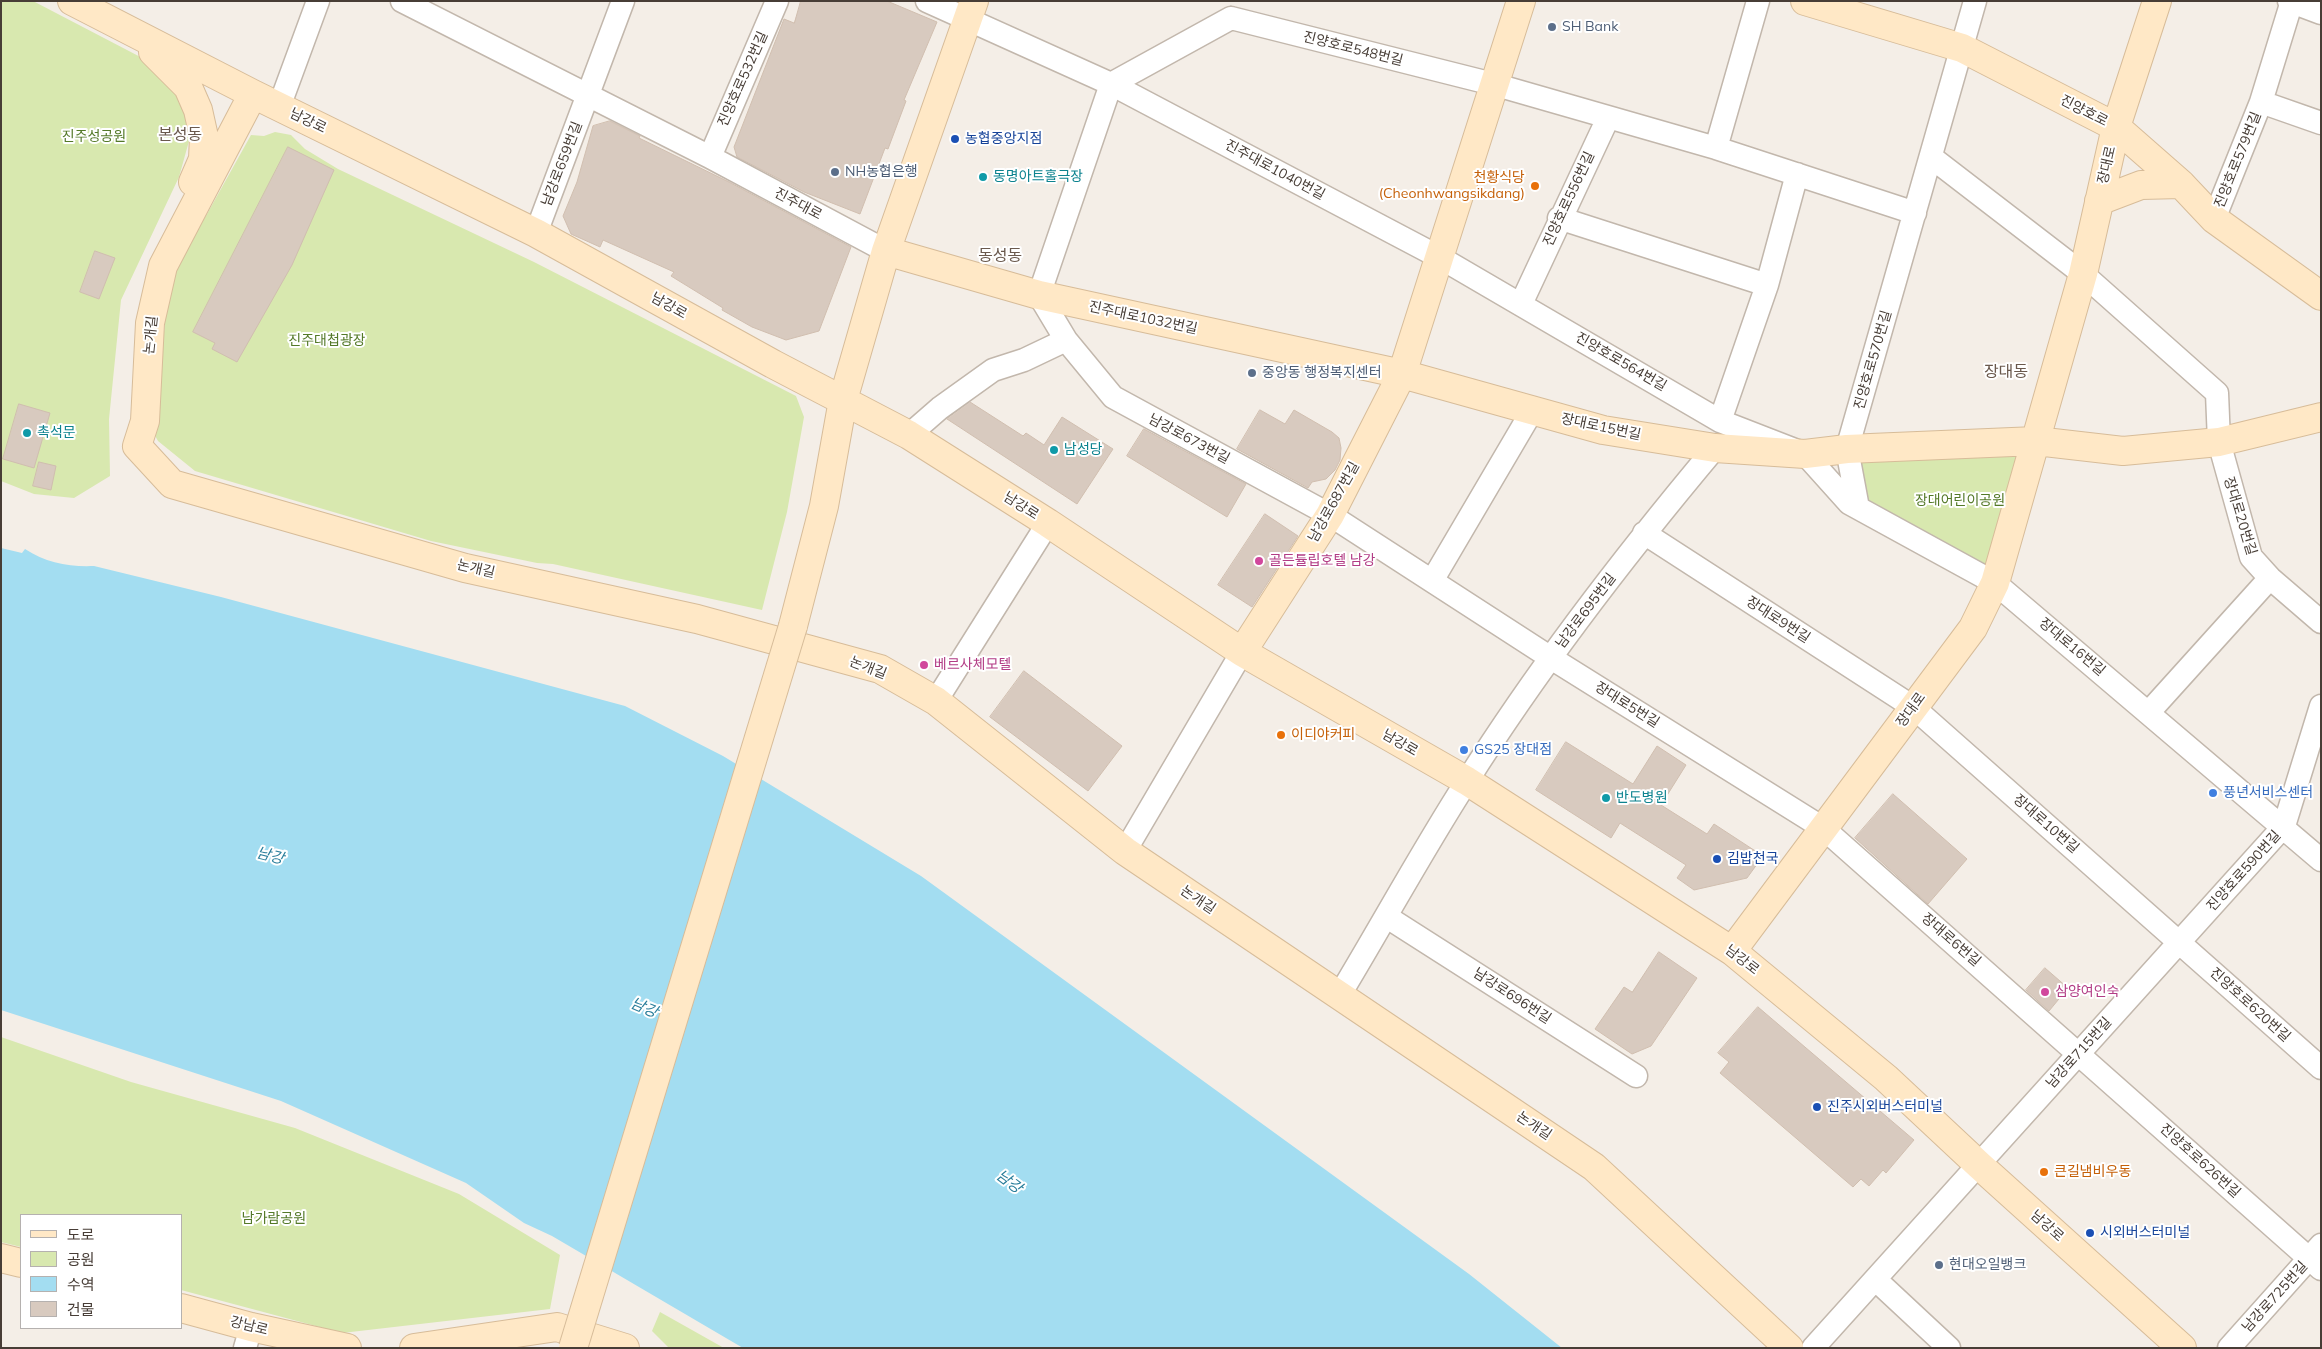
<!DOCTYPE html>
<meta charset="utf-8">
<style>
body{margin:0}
#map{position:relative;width:2322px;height:1349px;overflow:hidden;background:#f4eee7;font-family:Mulish,"Noto Sans KR",sans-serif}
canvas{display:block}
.frame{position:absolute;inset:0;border:2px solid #473d36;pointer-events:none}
.legend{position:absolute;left:20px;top:1214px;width:162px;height:115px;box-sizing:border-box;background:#fff;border:1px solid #b5b1af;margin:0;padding:6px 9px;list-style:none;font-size:15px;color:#473d36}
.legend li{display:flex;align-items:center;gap:10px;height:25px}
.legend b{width:25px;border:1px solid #b5b1af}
</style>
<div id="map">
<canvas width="2322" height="1349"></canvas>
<div class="frame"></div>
<ul class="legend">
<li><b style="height:6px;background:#ffe8c6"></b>도로</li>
<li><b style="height:14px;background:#d8e8af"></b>공원</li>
<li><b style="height:14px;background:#a3ddf1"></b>수역</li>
<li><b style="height:14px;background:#d8cabf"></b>건물</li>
</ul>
</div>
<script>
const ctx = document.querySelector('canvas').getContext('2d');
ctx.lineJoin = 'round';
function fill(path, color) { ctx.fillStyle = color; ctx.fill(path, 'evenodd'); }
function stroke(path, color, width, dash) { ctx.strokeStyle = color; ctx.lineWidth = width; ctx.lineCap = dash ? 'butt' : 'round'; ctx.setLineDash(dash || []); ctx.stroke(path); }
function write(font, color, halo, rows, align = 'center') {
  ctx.font = font + ' Mulish,"Noto Sans KR",sans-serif'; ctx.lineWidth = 4; ctx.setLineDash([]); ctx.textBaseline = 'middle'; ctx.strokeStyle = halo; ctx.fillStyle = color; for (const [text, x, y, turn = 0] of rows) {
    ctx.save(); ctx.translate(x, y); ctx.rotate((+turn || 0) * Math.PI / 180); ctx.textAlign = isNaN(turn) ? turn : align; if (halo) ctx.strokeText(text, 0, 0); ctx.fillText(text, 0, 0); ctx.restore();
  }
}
fill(new Path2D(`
 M1 1H33L150 62 167 73 194 123 179 177 121 300 109 419 110 476 74 498 34 494 1 481Z
 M275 132 291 135 305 149 338 169 534 262 796 396 804 417 787 512 762 610 553 564 537 563 431 541 195 471 158 441 154 434 170 271 207 214 251 135 264 136Z
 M2036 441 1995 583 1858 508 1847 449Z
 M1 1037 131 1082 295 1128 459 1194 560 1255 550 1309 342 1333 181 1290V1215H21V1247L1 1242Z
 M660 1312 724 1348H669L652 1331Z`), '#d8e8af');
fill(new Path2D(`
 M1 548 22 553 25 549C46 563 69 567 94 566L221 597 625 706 723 756 921 876 1469 1274 1562 1348H743L552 1236 524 1223 466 1183 281 1101 1 1010Z`), '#a3ddf1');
const building = new Path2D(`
 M801 1H887L937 22 904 100 906 101 888 149 885 148 860 214 804 192 737 157 734 147 784 19 794 23Z
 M610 121 640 136 639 138 729 182 851 247 819 331 786 340 752 327 722 310 723 308 671 276 674 272 603 240 600 247 571 234 563 216 577 182 593 126Z
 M288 147 334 170 292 265 237 362 212 349 215 343 193 332Z
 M95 251 115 258 99 299 80 292Z
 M970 402 1023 436 1026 433 1044 445 1062 417 1113 449 1077 504 947 419Z
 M19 404 50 413 34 468 3 459Z
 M1260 410 1285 424 1294 410 1332 432 1339 438 1341 448 1340 460 1335 470 1326 479 1312 482 1308 488 1237 449Z
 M1144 429 1246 484 1227 517 1127 456Z
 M39 462 56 466 51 490 33 486Z
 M1265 514 1298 536 1252 607 1218 585Z
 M1024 671 1122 746 1088 791 990 717Z
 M1566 742 1633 784 1657 746 1686 765 1661 805 1707 834 1714 824 1763 856 1747 878 1694 890 1677 878 1686 865 1620 823 1611 838 1536 790Z
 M1893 794 1967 859 1928 904 1855 838Z
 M1659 952 1697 978 1651 1046 1632 1054 1595 1029 1624 987 1632 992Z
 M2045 968 2068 988 2049 1011 2026 990Z
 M1758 1007 1914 1140 1886 1173 1883 1170 1869 1186 1861 1179 1853 1187 1720 1073 1729 1062 1718 1053Z`);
fill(building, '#d8cabf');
stroke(building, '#d0beaf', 1);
const street = new Path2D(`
 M402 1 710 157 886 251
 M927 1 1111 84 1439 257 1720 421 1805 454 1849 503 1995 583 2321 860
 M2289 1 2321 13
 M1231 18 1493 84 1716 148 1915 213
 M1111 84 1039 295 1066 340 1113 397 1330 515 1551 658 1823 828 2321 1269
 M1111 84 1231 18
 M2261 102 2321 123
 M279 107 318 1
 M1716 148 1758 1
 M710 157 777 1
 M1931 157 2083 274 2217 393 2219 442 2251 557 2270 578 2321 622
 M1559 218 1767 285
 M2214 219 2261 102 2292 1
 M536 233 623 1
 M1521 304 1608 118
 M1720 421 1767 285 1797 174
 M909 435 940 408 993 370 1024 360 1066 340
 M1858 508 1847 449 1975 1
 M1644 533 1913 707 2321 1068
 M1432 581 1532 411
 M936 701 1048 523
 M2149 712 2270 578
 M1125 851 1242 652
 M1387 917 1636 1076
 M1339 996C1382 925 1422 851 1467 781 1541 664 1626 554 1715 448
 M1876 1280 1949 1348
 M245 1348 251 1327
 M1813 1348 2284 826 2321 706
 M2229 1348 2321 1245`);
const secondary = new Path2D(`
 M72 1 253 94 536 233 773 364 909 435 1048 523 1242 652 1467 781 1732 951 1886 1078 1979 1165 2182 1348
 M1805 1 1962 48 2116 127 2181 184 2214 219 2321 296
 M153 52 188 87 198 110 204 137 203 159 193 182
 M253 94 163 266 150 323 145 421 137 446 172 484 465 568 697 619 880 669 936 701 1125 851 1594 1167 1789 1348
 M2099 201 2141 185 2181 184
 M886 251 1039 295 1402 374 1603 430 1715 448 1805 454 1847 449 2036 441 2123 451 2219 442 2321 417
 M793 626 824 506 843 400 886 251 974 1
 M1242 652 1330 515 1402 374 1521 1
 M1732 951 1973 628 1995 583 2083 274 2116 127 2157 1
 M1 1258 21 1263
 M181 1308 251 1327 347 1348
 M414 1348 557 1327 625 1348`);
stroke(street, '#c2b7ac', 25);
stroke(secondary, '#d7bc99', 30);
stroke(street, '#fff', 22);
stroke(secondary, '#ffe8c6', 28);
const secondaryBridge = new Path2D(`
 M573 1348 793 626`);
stroke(secondaryBridge, '#d7bc99', 30, []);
stroke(secondaryBridge, '#ffe8c6', 28);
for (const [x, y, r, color] of [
 [1552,27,5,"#5c6f8a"],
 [955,139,5,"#1a4fb4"],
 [835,172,5,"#5c6f8a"],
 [983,177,5,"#0f9aa8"],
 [1535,186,5,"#e8710a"],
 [1252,373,5,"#5c6f8a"],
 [27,433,5,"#0f9aa8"],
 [1054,450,5,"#0f9aa8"],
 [1259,561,5,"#d1479c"],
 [924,665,5,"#d1479c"],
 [1281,735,5,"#e8710a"],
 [1464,750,5,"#3f7fe0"],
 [2213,793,5,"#3f7fe0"],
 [1606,798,5,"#0f9aa8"],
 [1717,859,5,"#1a4fb4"],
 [2045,992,5,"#d1479c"],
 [1817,1107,5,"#1a4fb4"],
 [2044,1172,5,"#e8710a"],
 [2090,1233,5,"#1a4fb4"],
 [1939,1265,5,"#5c6f8a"]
]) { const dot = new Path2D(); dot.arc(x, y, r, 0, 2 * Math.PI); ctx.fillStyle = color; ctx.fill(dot); stroke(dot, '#fff', 2); }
write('14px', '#4e5e75', '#fff', [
 ["SH Bank",1562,27],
 ["NH농협은행",845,172],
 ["중앙동 행정복지센터",1262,373],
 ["현대오일뱅크",1949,1265]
], 'left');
write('14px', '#473d36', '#fff', [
 ["진양호로548번길",1353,49,14],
 ["진양호로532번길",743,79,-66],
 ["진양호로",2084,111,27],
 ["남강로",308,121,26],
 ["진양호로579번길",2238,160,-68],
 ["남강로659번길",562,164,-69],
 ["장대로",2107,165,-77],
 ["진주대로1040번길",1275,170,28],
 ["진양호로556번길",1569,199,-65],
 ["진주대로",798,204,28],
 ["남강로",669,306,29],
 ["진주대로1032번길",1143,318,12],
 ["논개길",151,335,-84],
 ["진양호로570번길",1873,360,-74],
 ["진양호로564번길",1621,362,30],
 ["장대로15번길",1601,427,12],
 ["남강로673번길",1189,439,28],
 ["남강로687번길",1334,502,-61],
 ["남강로",1021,506,32],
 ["장대로20번길",2240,516,73],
 ["논개길",476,569,13],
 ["남강로695번길",1586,611,-53],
 ["장대로9번길",1778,620,33],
 ["장대로16번길",2072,647,40],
 ["논개길",868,668,21],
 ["장대로5번길",1627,705,32],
 ["장대로",1911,710,-54],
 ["남강로",1400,743,30],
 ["장대로10번길",2046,824,41],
 ["진양호로590번길",2244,871,-48],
 ["논개길",1198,900,34],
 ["장대로6번길",1951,940,41],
 ["남강로",1742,960,38],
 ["남강로696번길",1512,996,33],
 ["진양호로620번길",2250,1005,42],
 ["남강로715번길",2079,1053,-48],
 ["논개길",1534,1126,34],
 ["진양호로626번길",2200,1161,42],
 ["남강로",2047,1226,42],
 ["남강로725번길",2275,1297,-48],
 ["강남로",249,1326,14]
]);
write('14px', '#547928', '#fff', [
 ["진주성공원",94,137],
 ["진주대첩광장",327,341],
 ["장대어린이공원",1960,501],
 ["남가람공원",274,1219]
]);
write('14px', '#164399', '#fff', [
 ["농협중앙지점",965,139],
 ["김밥천국",1727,859],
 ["진주시외버스터미널",1827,1107],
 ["시외버스터미널",2100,1233]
], 'left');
write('14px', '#0d838f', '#fff', [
 ["동명아트홀극장",993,177],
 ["촉석문",37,433],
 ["남성당",1064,450],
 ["반도병원",1616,798]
], 'left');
write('14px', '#c56008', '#fff', [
 ["천황식당",1525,178,"right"],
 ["(Cheonhwangsikdang)",1525,194,"right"],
 ["이디야커피",1291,735],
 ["큰길냄비우동",2054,1172]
], 'left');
write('14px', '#b23c85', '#fff', [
 ["골든튤립호텔 남강",1269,561],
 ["베르사체모텔",934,665],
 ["삼양여인숙",2055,992]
], 'left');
write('14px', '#366cbe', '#fff', [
 ["GS25 장대점",1474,750],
 ["풍년서비스센터",2223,793]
], 'left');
write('italic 15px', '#2a7e9b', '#fff', [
 ["남강",270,856,14],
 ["남강",644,1008,23],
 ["남강",1009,1182,37]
]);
write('16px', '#6a594d', '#fff', [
 ["본성동",180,135],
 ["동성동",1000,256],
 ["장대동",2006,372]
]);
</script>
